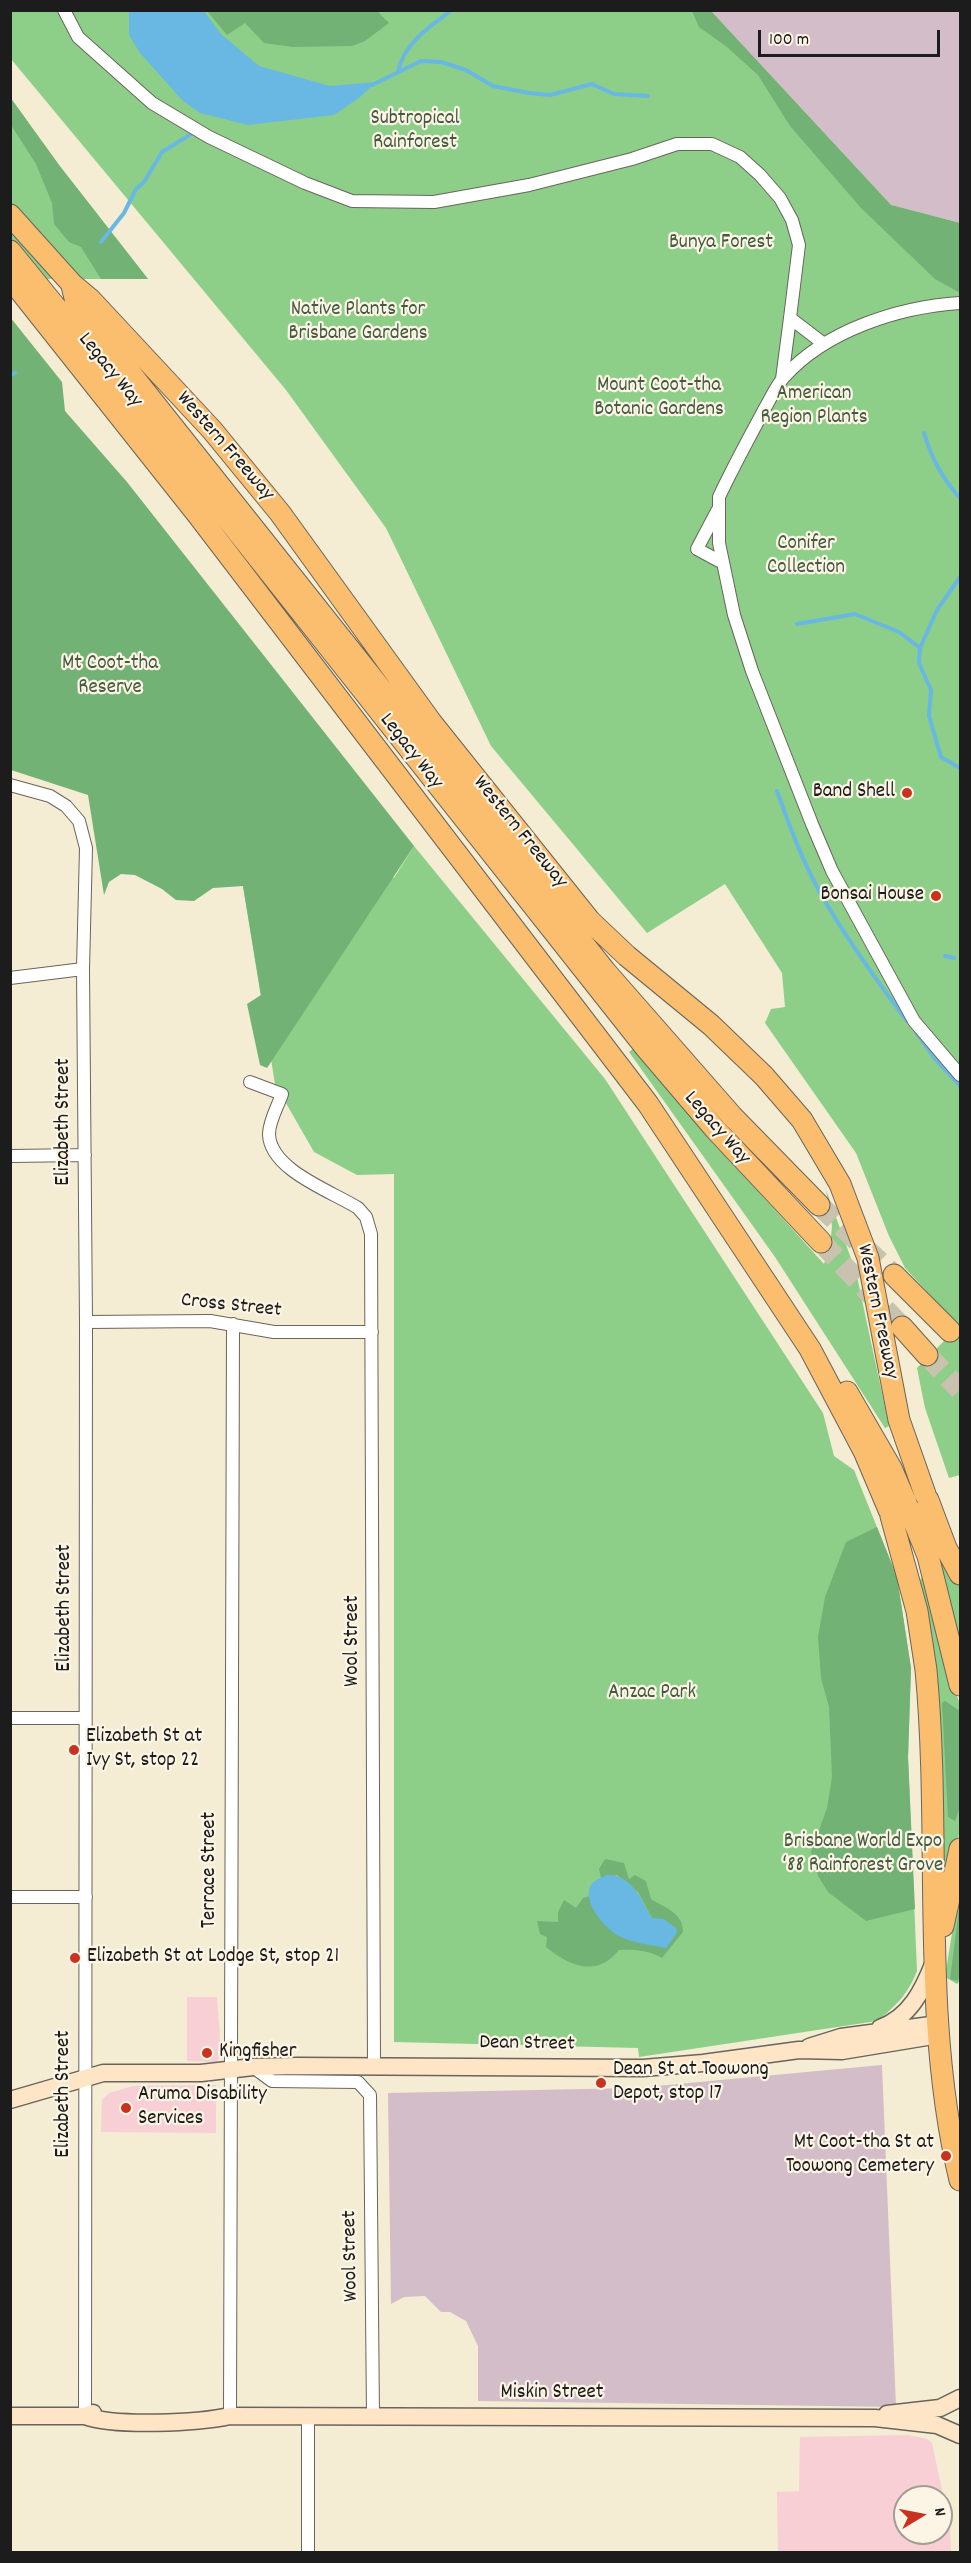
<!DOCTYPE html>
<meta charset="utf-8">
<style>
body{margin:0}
#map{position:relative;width:971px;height:2563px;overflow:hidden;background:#f4ecd3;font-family:Dekko,sans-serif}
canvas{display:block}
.frame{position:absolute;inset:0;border:12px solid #1c1c1c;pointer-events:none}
.north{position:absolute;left:893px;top:2485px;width:60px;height:60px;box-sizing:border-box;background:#fcf5e5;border:2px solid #a29e95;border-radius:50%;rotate:80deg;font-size:16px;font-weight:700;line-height:24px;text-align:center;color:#1c1c1c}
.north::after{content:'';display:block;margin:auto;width:21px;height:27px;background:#c8321e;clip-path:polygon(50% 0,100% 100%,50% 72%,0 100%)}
.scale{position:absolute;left:758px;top:30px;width:182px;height:27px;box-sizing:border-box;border:3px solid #1c1c1c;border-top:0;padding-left:8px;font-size:18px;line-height:21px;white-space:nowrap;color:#1c1c1c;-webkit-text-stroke:4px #fcf5e5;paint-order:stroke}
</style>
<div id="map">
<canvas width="971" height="2563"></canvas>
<div class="frame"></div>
<div class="north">N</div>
<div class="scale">100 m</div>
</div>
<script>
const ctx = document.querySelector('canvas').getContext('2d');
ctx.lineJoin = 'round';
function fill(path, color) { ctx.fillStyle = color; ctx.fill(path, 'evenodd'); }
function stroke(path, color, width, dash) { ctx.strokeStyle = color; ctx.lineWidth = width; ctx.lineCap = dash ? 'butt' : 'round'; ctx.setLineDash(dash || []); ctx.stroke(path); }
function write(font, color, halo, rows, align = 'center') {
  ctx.font = font + ' Dekko,sans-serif'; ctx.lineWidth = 4.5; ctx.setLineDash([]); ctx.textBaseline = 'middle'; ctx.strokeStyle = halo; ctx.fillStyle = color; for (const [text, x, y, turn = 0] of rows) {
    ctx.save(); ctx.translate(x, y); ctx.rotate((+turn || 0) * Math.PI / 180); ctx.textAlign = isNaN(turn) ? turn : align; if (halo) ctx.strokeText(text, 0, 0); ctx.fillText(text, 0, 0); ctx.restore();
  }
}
fill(new Path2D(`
 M187 1997H217L220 2037V2057L216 2062 187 2061Z
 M216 2085V2133L101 2132 102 2100 109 2093 133 2086Z
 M908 2435 927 2439 932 2443 950 2528 951 2552H778L777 2492 799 2491 800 2437ZM905 2497H941V2533H905Z`), '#f7cfd4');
fill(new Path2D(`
 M711 11H960V223L891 205Z
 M882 2065 896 2407 478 2401V2346L466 2321 450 2312H441L425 2296 404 2297 391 2304 388 2093 635 2088Z`), '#d2bdc8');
fill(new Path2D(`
 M10 11H711L891 205 960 223V1475L949 1478 925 1408 917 1368 959 1326 905 1268 889 1236 856 1153 765 1023 771 1009 785 1007 782 973 725 884 647 933 491 746 386 528 286 390 11 59Z
 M10 97 59 165 148 279H11Z
 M10 389 394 878 414 846 605 1079 823 1413 834 1456 854 1470 897 1577 911 1668 908 1757 917 1971C908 1994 897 2005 877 2021L639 2057 638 2048 394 2042V1174L357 1175 314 1152 275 1084 243 886Z
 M634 1048 710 1138 824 1264 830 1247 832 1226 826 1190 856 1272 889 1426 885 1428 775 1257 629 1052Z
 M905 1478 960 1584V1634L956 1638Z
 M922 1577 926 1579 949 1675 960 1704V1831L945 1885 943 1884 920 1580Z
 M960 1883V1981L957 1984 945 1977Z`), '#8dcf88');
fill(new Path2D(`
 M207 11H377L389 23 365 41 352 46 293 47 264 43 245 23 227 35Z
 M692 11H711L891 205 960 223V293L935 279 861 208 790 126 758 75 727 47 699 27Z
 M10 97 59 165 148 279H101L81 247 69 242 54 224 52 203 36 164 11 125Z
 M10 317 62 382 65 411 127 482 414 846 267 1068 260 1065 247 1004 261 995 243 886 213 888 194 901 176 900 162 889 135 875 121 874 109 882 104 895 88 795 11 770Z
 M877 1527 897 1577 911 1668 908 1757 915 1909 866 1921 828 1892 818 1876 811 1852 827 1808 832 1777 829 1707 821 1678 818 1637 825 1597 846 1542Z
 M945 1701 960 1711V1807L955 1821 948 1817 942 1703Z
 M605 1859 624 1863 629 1879 635 1875 646 1881 651 1899C665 1908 683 1912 683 1932L662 1958C648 1950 634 1949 619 1950 597 1978 569 1966 546 1947L547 1937 540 1934 537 1921 558 1922V1912L564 1900 576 1908 583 1898 590 1896 592 1905 652 1918 638 1892 617 1875 601 1878 599 1869Z
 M960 1901V1977L957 1981 950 1979Z`), '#72b274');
fill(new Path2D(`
 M129 10 204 11 221 34 259 66 330 86 376 82 359 98 334 115 248 125 200 113 183 101 140 53 129 35Z
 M607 1875C633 1875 640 1899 652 1918L664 1919 676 1928 677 1933 666 1948C652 1945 637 1944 623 1938 608 1932 586 1908 589 1890 591 1881 600 1878 607 1875Z`), '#69b7e3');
stroke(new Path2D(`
 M398 72C403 44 430 26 452 10
 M372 85 421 61 441 62 466 70 493 86 529 93 550 95 592 84 614 94 648 96
 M101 242 124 213 136 189 144 182 162 152 191 134
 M10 375 15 373
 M924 433C932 459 942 478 960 498
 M960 577 937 610 920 648 919 663 931 690 929 716 941 757 960 768
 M797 624 855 614 899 632 920 648
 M777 791C790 827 803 863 822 896 847 940 877 981 907 1021
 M945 956 954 958
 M916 1032 936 1060 960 1086`), '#69b7e3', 4);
stroke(new Path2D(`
 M819 1205 894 1275
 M821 1242 902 1327
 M927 1355 960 1390`), '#c9c2ae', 21, [21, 10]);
const street = new Path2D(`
 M64 10 78 37 152 103 209 137 305 183 352 201 434 202 529 185 632 159 677 144H712L740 157 760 175 780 198 792 220 799 245 790 318
 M960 303C899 307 826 330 784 377 776 386 771 398 765 408 749 438 733 467 719 497V543L734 615 752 671 812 824 832 871 914 1021 960 1075
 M782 379 790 318 824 344
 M717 511 697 549 723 563
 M10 785 50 796 66 806 79 821 86 848 83 969 86 1322 85 2416
 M10 978 83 969
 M250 1082 282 1094C278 1106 269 1121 269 1134 270 1170 331 1191 358 1208L366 1217 371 1234 374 2066
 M10 1156 85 1155
 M86 1322 210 1321 274 1332H372
 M10 1718H85
 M10 1897H86
 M253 2067 272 2081 358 2082 370 2095 373 2416
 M230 2416 233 1324
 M308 2552V2416`);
const secondary = new Path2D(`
 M880 2028C910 2017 923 1990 934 1962
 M809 2047 841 2037 931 2025 938 2027
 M10 2100 103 2073H201L253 2067 297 2066 643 2068 703 2063 799 2050 842 2051 939 2035
 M887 2414 940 2408 960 2398
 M10 2416H85L93 2413
 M85 2416C115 2427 198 2423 230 2416L875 2418 937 2425 960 2435`);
const highway = new Path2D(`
 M10 215 72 284 90 299 212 430 280 513 431 722 590 921 627 956 711 1025 764 1076 802 1120 840 1184 868 1258 899 1420 925 1494
 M10 251 211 498 646 1048 715 1129 821 1242
 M10 278 198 515 648 1104 810 1349 864 1451 889 1510
 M72 286 77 306 605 971 732 1116 819 1205
 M894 1275 950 1331
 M902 1327 927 1355
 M847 1392 891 1468 906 1503
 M928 1500 946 1548 960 1574
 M909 1509 928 1556 960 1685
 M891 1516 917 1611 926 1670C942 1840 920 2013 960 2180
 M943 1926 960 1849`);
stroke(street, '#68655c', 14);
stroke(secondary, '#68655c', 19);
stroke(highway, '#68655c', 23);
stroke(street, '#fff', 12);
stroke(secondary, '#fde5c5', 16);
stroke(highway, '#fbbd6e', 21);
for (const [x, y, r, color] of [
 [907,793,6,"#c8321e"],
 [936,896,6,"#c8321e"],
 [74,1750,6,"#c8321e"],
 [75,1958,6,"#c8321e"],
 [207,2053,6,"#c8321e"],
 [601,2083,6,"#c8321e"],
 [126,2108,6,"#c8321e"],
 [946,2156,6,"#c8321e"]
]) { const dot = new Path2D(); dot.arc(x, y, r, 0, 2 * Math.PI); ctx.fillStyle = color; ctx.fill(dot); stroke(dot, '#fcf5e5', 2); }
write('21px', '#445b42', '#fcf5e5', [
 ["Subtropical",415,120],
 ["Rainforest",415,144],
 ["Bunya Forest",721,244],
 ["Native Plants for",358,311],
 ["Brisbane Gardens",358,335],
 ["Mount Coot-tha",659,387],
 ["Botanic Gardens",659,411],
 ["American",814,395],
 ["Region Plants",814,419],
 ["Conifer",806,545],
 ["Collection",806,569],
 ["Mt Coot-tha",110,665],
 ["Reserve",110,689],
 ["Anzac Park",652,1694],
 ["Brisbane World Expo",863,1843],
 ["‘88 Rainforest Grove",863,1867]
]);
write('21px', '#1c1c1c', '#fcf5e5', [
 ["Legacy Way",109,371,51],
 ["Western Freeway",224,447,49],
 ["Legacy Way",410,752,52],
 ["Western Freeway",519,833,51],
 ["Elizabeth Street",65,1122,-90],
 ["Legacy Way",716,1129,49],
 ["Cross Street",231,1307,6],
 ["Western Freeway",876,1312,78],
 ["Elizabeth Street",66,1608,-90],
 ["Wool Street",354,1641,-90],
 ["Terrace Street",211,1870,-90],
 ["Dean Street",527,2045,1],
 ["Elizabeth Street",65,2094,-90],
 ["Wool Street",352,2256,-91],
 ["Miskin Street",552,2394]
]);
write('21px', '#1c1c1c', '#fcf5e5', [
 ["Band Shell",895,793,"right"],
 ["Bonsai House",924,896,"right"],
 ["Elizabeth St at",86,1738],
 ["Ivy St, stop 22",86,1762],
 ["Elizabeth St at Lodge St, stop 21",87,1958],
 ["Kingfisher",219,2053],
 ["Dean St at Toowong",613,2071],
 ["Depot, stop 17",613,2095],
 ["Aruma Disability",138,2096],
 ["Services",138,2120],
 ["Mt Coot-tha St at",934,2144,"right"],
 ["Toowong Cemetery",934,2168,"right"]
], 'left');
</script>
